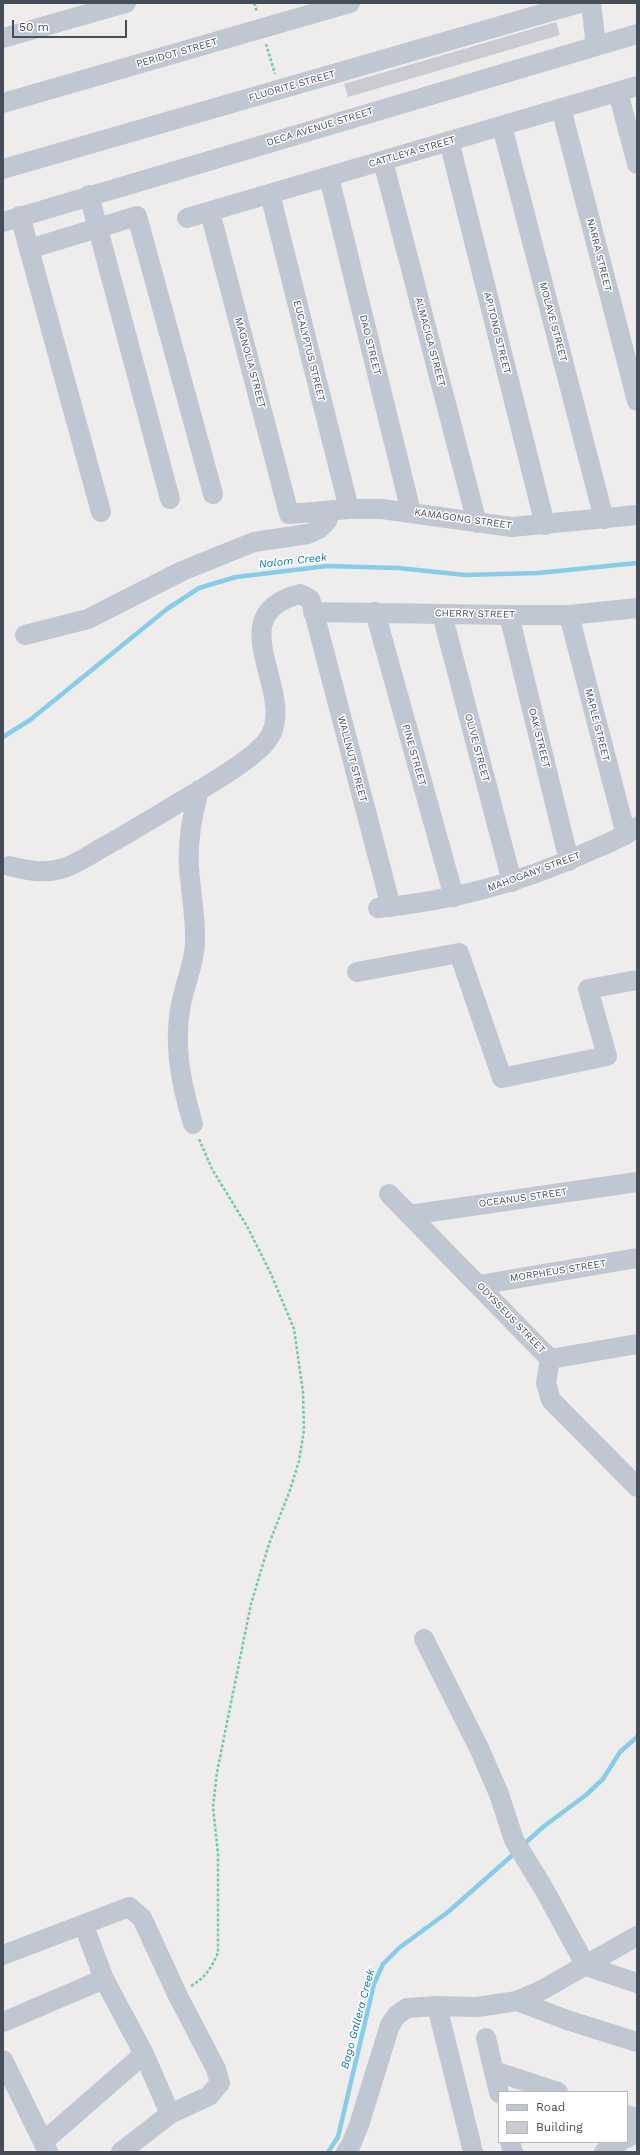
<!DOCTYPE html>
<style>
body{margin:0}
#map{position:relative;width:640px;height:2155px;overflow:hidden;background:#efecec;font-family:"Work Sans",sans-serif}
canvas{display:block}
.frame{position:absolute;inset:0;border:4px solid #454d59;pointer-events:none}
.legend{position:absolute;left:498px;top:2091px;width:130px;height:52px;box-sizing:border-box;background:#fff;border:1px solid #b5b8bd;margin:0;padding:5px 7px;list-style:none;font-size:12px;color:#454d59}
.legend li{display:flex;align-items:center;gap:8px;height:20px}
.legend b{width:20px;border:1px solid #b5b8bd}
.scale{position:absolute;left:12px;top:20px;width:115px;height:18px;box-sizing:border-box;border:2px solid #454d59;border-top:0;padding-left:5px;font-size:12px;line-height:14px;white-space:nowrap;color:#454d59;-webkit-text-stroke:3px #fff;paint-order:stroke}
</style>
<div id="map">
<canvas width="640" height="2155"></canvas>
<div class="frame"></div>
<ul class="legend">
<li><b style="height:5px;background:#bfc7d2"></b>Road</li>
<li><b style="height:11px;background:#c9cad2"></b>Building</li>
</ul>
<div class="scale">50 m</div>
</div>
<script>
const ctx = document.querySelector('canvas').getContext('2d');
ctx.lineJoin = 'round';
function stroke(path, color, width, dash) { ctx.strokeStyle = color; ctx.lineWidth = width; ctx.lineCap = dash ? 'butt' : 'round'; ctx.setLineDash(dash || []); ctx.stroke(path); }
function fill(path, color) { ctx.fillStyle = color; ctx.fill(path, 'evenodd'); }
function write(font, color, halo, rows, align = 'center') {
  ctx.font = font + ' "Work Sans",sans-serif'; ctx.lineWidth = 3; ctx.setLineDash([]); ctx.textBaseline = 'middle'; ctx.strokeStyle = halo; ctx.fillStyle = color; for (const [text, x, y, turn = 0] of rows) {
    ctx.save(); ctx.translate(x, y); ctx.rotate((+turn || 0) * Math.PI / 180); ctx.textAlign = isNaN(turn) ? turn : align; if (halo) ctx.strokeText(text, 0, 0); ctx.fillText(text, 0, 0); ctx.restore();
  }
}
stroke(new Path2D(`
 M3 737 30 720 167 609 199 588 236 577 327 566 398 568 465 575 538 573 637 563
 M523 1845 543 1827 586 1795 603 1779 620 1752 637 1737
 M328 2152 338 2137 374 1984 383 1964 399 1948 448 1912 516 1852`), '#86cceb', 4.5);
fill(new Path2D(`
 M556 22 560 35 348 97 344 84Z`), '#c9cad2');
stroke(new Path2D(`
 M254 3 257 12
 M266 44 275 74
 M191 1986C205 1978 211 1968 218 1953V1854L213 1807 217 1772 251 1604 269 1544 290 1490 299 1461 304 1430 303 1392 294 1329 271 1274 248 1228 212 1169 199 1139`), '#72cba8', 2.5, [3, 2]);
stroke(new Path2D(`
 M591 3 596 46
 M3 38 126 3
 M618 92 637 164
 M3 103 350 3
 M561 108 637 401
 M502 126 604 519
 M449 141 545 525
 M383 161 477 523
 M3 169 580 3
 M329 177 411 512
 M270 194 349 509
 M89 195 170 499
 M210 212 289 514 349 509H382L512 527 637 515
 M20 216 101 512
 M187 218 637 86
 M3 222 637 34
 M29 249 137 216 213 494
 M313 612 509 615H569L637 608
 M375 612 454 897
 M442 614 512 882
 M509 615 569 861
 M569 615 626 835
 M25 635 88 619 182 571 254 542 308 534 319 529 327 521 331 510
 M9 866C26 870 42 874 60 869 74 866 88 856 100 849 131 832 161 813 192 795 214 781 238 768 257 751 263 746 269 739 272 732 291 685 221 614 300 594L310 599 312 605 391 907
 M378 908C450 901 517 884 583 854 601 846 621 839 637 827
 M357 972 459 953 502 1078 607 1056 588 989 637 980
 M193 1124C181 1083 173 1046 181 1004 185 984 194 964 195 944 196 918 191 894 189 868 187 841 192 816 199 790
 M389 1194 550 1359
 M409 1215 637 1182
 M479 1285 637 1258
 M550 1359 546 1383 551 1400 637 1487
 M550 1359 637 1344
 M424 1639 479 1748 499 1794 514 1840 544 1889 586 1966 637 1983
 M84 1926 104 1979 144 2054 170 2114
 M3 1955 129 1907 142 1918 177 1994 216 2069 220 2083 209 2096 170 2114 121 2152
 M517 2001 567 2020 637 2042
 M437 2006 473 2152
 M3 2022 104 1979
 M486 2038 499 2093
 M3 2060 48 2152
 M494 2071 558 2092
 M627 2115 637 2118
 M627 2138 637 2132
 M43 2142 144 2054
 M510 2142 513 2152
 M346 2152 350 2147 359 2125 390 2025 397 2015 407 2008 437 2006 477 2007 517 2001 542 1990 637 1936
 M604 2152 620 2142`), '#bfc7d2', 20);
write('10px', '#454d59', '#fff', [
 ["PERIDOT STREET",177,53,-16],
 ["FLUORITE STREET",292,86,-16],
 ["DECA AVENUE STREET",320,127,-17],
 ["CATTLEYA STREET",412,152,-16],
 ["NARRA STREET",599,255,76],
 ["MOLAVE STREET",553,322,75],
 ["APITONG STREET",497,333,76],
 ["ALMACIGA STREET",430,342,75],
 ["DAO STREET",370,345,76],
 ["EUCALYPTUS STREET",309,351,76],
 ["MAGNOLIA STREET",250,363,75],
 ["KAMAGONG STREET",463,519,8],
 ["CHERRY STREET",475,614,1],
 ["MAPLE STREET",597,725,76],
 ["OAK STREET",539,738,76],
 ["OLIVE STREET",477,748,75],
 ["PINE STREET",414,755,74],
 ["WALLNUT STREET",352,759,75],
 ["MAHOGANY STREET",534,872,-20],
 ["OCEANUS STREET",523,1198,-8],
 ["MORPHEUS STREET",558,1271,-9],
 ["ODYSSEUS STREET",511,1318,46]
]);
write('italic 11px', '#0d76a4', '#fff', [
 ["Nalom Creek",293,561,-6],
 ["Bago Gallera Creek",358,2019,-75]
]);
</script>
